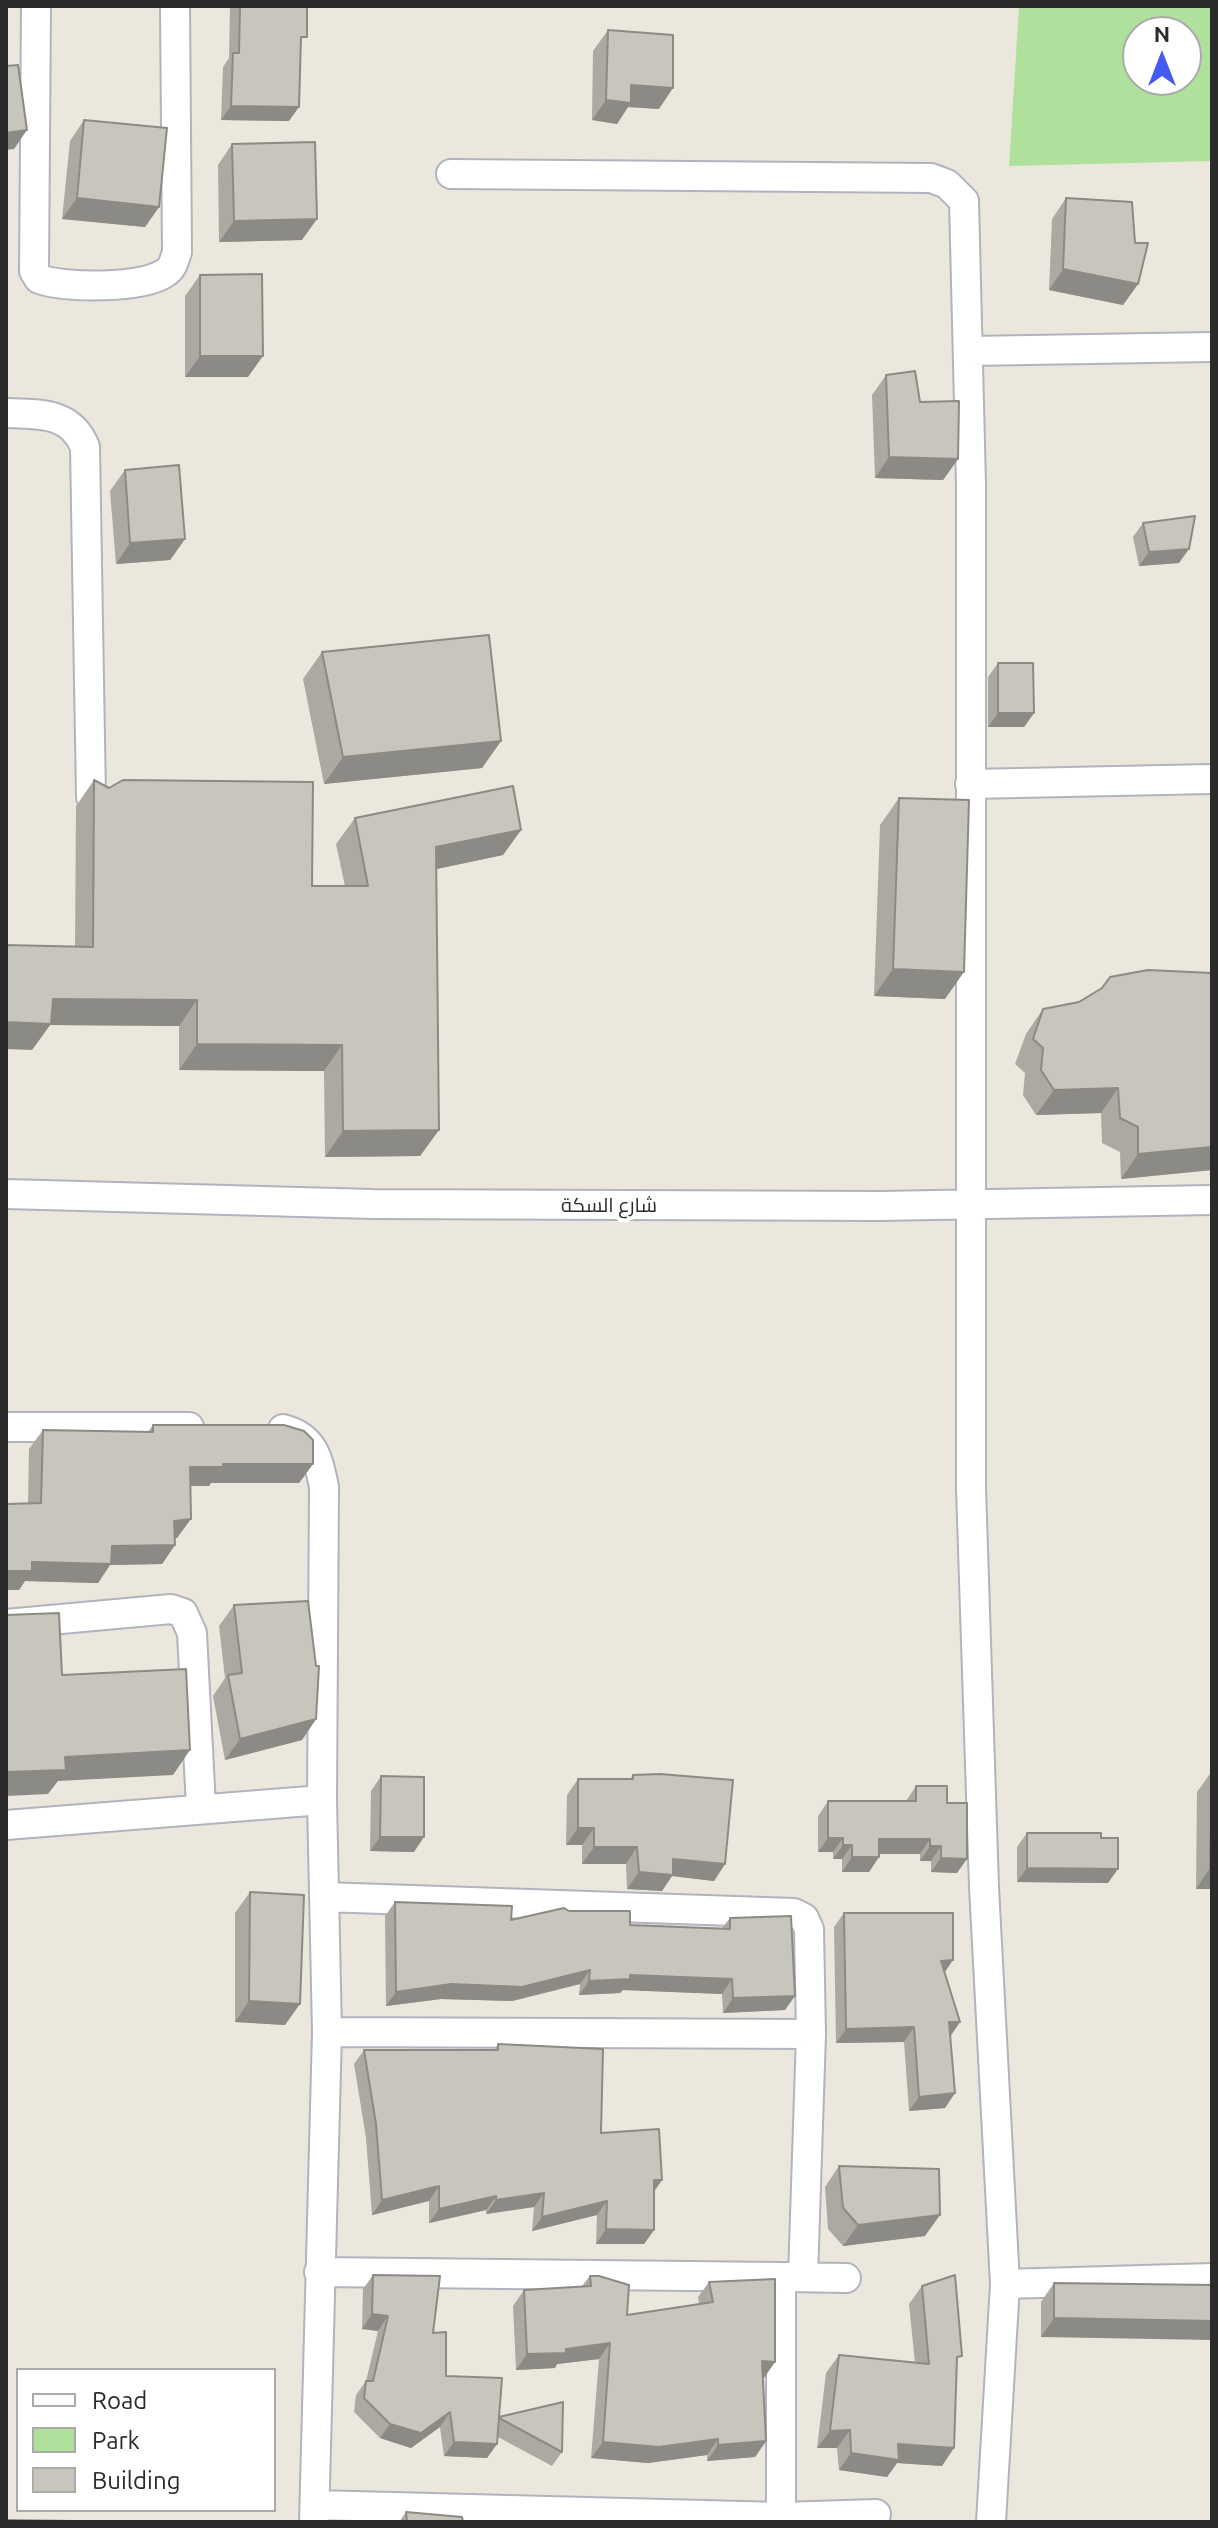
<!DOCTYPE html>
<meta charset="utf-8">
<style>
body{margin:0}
#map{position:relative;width:1218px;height:2528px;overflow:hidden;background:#ece7dd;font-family:Ubuntu,sans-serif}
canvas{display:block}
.frame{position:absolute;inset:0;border:8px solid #2b2b2b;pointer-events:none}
.legend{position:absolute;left:16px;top:2368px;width:260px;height:144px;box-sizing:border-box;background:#fff;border:2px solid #aaa;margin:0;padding:10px 14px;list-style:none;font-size:24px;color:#2b2b2b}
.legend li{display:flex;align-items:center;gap:16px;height:40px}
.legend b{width:40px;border:2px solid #aaa}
.north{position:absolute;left:1122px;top:16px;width:80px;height:80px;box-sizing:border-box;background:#fff;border:2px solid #aaa;border-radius:50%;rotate:0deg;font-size:22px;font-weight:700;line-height:32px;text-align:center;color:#2b2b2b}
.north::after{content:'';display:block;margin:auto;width:28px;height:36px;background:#445af3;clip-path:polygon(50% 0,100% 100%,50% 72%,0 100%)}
</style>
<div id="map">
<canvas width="1218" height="2528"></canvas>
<div class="frame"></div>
<ul class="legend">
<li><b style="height:10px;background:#fff"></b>Road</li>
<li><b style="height:22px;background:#afe19c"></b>Park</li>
<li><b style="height:22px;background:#c8c5bc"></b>Building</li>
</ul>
<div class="north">N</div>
</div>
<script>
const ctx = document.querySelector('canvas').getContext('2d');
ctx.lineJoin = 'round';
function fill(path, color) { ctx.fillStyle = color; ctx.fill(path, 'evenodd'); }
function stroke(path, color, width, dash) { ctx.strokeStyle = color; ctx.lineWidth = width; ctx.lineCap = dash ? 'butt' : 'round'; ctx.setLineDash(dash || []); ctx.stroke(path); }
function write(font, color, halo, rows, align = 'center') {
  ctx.font = font + ' Ubuntu,Cairo,sans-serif'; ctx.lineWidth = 8; ctx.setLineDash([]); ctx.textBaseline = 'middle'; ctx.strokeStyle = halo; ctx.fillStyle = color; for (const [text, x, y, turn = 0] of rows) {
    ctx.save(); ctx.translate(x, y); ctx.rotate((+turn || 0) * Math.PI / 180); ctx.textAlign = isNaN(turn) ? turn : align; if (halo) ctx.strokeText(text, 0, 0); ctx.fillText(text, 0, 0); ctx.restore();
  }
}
fill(new Path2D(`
 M1019 6H1212V161L1009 166ZM1138 32H1186V80H1138Z`), '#afe19c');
const street = new Path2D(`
 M36 6 34 271 39 279C65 288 141 289 165 273 173 268 174 261 177 252L175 6
 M451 174 931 178 947 184 964 201 971 485V1488L984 1887 1005 2284 991 2522
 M968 351 1212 347
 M6 413C40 414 71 412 85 447L91 797
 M970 784 1212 779
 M6 1194 373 1204 880 1206 1212 1200
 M6 1427H189
 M283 1429C314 1437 318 1458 324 1487L322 1800 327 2032 314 2522
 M6 1624 171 1609 183 1613 192 1633 201 1807
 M6 1825 322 1800
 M324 1897 794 1913 804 1918 809 1929 811 2034 803 2277
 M327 2032 811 2034
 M319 2272 781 2277V2517
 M786 2277 846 2278
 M1005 2284 1212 2278
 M315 2505 781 2517 876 2514`);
stroke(street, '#b1b3be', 32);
stroke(street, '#fff', 28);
fill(new Path2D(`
 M230 6H307L289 121 221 120 223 67 229 58Z
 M608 30 659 109 628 107 617 124 592 120 593 51Z
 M84 120 159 207 145 227 62 219 70 141Z
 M232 144 302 240 219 242 218 165Z
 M1066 198 1138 284 1123 305 1049 290 1052 219Z
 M200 275 248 377H185V296Z
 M886 375 920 402 958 459 943 480 875 478 872 395Z
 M125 470 185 539 170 560 116 564 110 491Z
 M1143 523 1179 563 1139 566 1133 537Z
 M322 652 501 741 482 768 324 784 303 679Z
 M998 663 1034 713 1024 727H988V677Z
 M94 780 312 886H345L336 844 355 818 521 830 503 855 436 869 439 1130 420 1156 325 1157 324 1071 179 1070V1026L50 1025 32 1050 75 946 76 806Z
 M899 798 945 999 874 996 880 825Z
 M1212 973V1170L1121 1179 1120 1152 1102 1143 1101 1113 1036 1115 1023 1095 1025 1073 1015 1064 1026 1034 1043 1009Z
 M153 1425 313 1464 299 1483H211L209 1486H190L177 1538 175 1539V1545L162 1564 110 1565 98 1583 25 1581 19 1590 28 1503 29 1449 43 1430 148 1432Z
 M234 1605 316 1719 302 1740 225 1760 213 1696 225 1678 219 1626Z
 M1212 1771V1889H1196L1197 1792Z
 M633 1775 725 1864 714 1881 672 1876 662 1891 627 1889 626 1864H582V1845H566L567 1795 578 1779H630Z
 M381 1776 414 1852 370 1851 371 1791Z
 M916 1786 947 1803 957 1873 931 1872V1861H920V1854H879V1857L869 1872H842V1859H833V1852H818V1816L828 1801H906Z
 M1027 1833 1108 1883 1017 1882V1847Z
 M250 1892 285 2025 235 2022V1913Z
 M395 1902 511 1920 569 1911 630 1925 722 1928 730 1918 785 2010 723 2013 722 1994 623 1990 620 1993 579 1995 580 1984 512 2001 441 1999 386 2006 385 1916Z
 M844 1913 945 1973 955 2093 945 2108 909 2111 904 2042 836 2043 834 1927Z
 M498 2044 601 2133 662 2180 654 2192V2230L644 2244H596L597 2215 532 2231 534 2207 486 2214V2210L429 2223V2201L372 2215 366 2138 354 2064 364 2050H494Z
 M839 2166 925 2236 843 2246 828 2229 825 2187Z
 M373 2275 433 2333 446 2376 499 2417 562 2452 552 2466 498 2437 497 2444 487 2458 444 2456 440 2427 411 2448 380 2438 354 2412 356 2395 366 2381 378 2331 362 2329 363 2289Z
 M590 2276 627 2315 699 2304 698 2297 709 2282 775 2362 763 2378 766 2441 755 2457 707 2461V2455L648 2463 591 2458 599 2359 557 2364 555 2368 516 2370 513 2306 524 2290 582 2286Z
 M1054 2283 1212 2285 1041 2337V2302Z
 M922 2286 957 2363 942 2466 897 2463 887 2477 839 2470 837 2448H817L826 2373 839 2355 915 2363 909 2304Z
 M406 2512 463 2522H399Z`), '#aca9a2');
fill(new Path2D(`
 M631 85 673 88 659 109 628 107 617 124 592 120 606 100Z
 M231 106 299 107 289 121 221 120Z
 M27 130 14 149 6 150V133Z
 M77 198 159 207 145 227 62 219Z
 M317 219 302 240 219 242 234 221Z
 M1063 269 1138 284 1123 305 1049 290Z
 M200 356H263L248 377H185Z
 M889 457 958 459 943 480 875 478Z
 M185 539 170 560 116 564 130 543Z
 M1189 549 1179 563 1139 566 1149 552Z
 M998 713H1034L1024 727H988Z
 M501 741 482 768 324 784 343 757Z
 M521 830 503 855 418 873 436 847Z
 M893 969 964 972 945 999 874 996Z
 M53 999 197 1000 179 1026 50 1025 32 1050 6 1049V1022Z
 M197 1044 342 1045 324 1071 179 1070Z
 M1118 1088 1101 1113 1036 1115 1054 1090Z
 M439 1130 420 1156 325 1157 343 1131Z
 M1212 1147V1170L1121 1179 1138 1154Z
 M223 1464H313L299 1483H211L209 1486H176L190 1467Z
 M191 1519 177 1538 160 1540 174 1521Z
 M175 1545 162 1564 110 1565 98 1583 25 1581 19 1590H6V1571L32 1562 112 1546Z
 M316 1719 302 1740 225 1760 240 1739Z
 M190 1750 173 1775 58 1781 48 1794 6 1796V1772L65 1757Z
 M578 1828H594L582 1845H566Z
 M380 1837H424L414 1852 370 1851Z
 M828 1838H843L833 1852H818Z
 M879 1839H930L920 1854H869Z
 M843 1845H852L842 1859H833Z
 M930 1846H941L931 1861H920Z
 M594 1847H637L626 1864H582Z
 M852 1857H879L869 1872H842Z
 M941 1858 967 1859 957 1873 931 1872Z
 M673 1859 725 1864 714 1881 672 1876 662 1891 627 1889 639 1872Z
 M1027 1868 1118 1869 1108 1883 1017 1882Z
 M1210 1868H1212V1889H1196Z
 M953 1960 943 1975 941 1961Z
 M590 1970 580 1984 512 2001 441 1999 386 2006 396 1992 451 1984Z
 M630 1975 732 1979 722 1994 623 1990 620 1993 579 1995 589 1981Z
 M795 1996 785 2010 723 2013 733 1998Z
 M249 2001 300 2004 285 2025 235 2022Z
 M949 2022H960L950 2037Z
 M914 2027 904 2042 836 2043 846 2029Z
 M955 2093 945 2108 909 2111 919 2097Z
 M654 2180H662L652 2194Z
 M439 2186 429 2201 372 2215 382 2200Z
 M544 2193 534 2207 486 2214 496 2200Z
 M496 2196 486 2210 429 2223 439 2209Z
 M607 2201 597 2215 532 2231 542 2217Z
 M940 2215 925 2236 843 2246 858 2225Z
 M606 2229 654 2230 644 2244H596Z
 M372 2314 388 2316 378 2331 362 2329Z
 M1054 2318 1212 2321V2340L1041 2337Z
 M610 2343 599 2359 557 2364 555 2368 516 2370 527 2354Z
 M762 2361 775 2362 764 2378 751 2376Z
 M450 2412 440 2427 411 2448 380 2438 390 2424Z
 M850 2430 837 2448H817L830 2431Z
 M718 2439 707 2455 648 2463 591 2458 603 2442Z
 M766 2441 755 2457 707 2461 718 2445Z
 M454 2442 497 2444 487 2458 444 2456Z
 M898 2444 954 2448 942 2466 897 2463 887 2477 839 2470 851 2453Z`), '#8c8a84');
const building = new Path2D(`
 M240 6H307V37H301L299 107 231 106 233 53H239Z
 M608 30 673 35V88L631 85V103L606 100Z
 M18 65 27 130 6 133V66Z
 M84 120 167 128 159 207 77 198Z
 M315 142 317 219 234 221 232 144Z
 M1066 198 1132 202 1135 243H1148L1138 284 1063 269Z
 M262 274 263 356H200V275Z
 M915 371 920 402 959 401 958 459 889 457 886 375Z
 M179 465 185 539 130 543 125 470Z
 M1195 516 1189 549 1149 552 1143 523Z
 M489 635 501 741 343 757 322 652Z
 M998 663H1033L1034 713H998Z
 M94 780 109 788 123 780 313 782 312 886H368L355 818 513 786 521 830 436 847 439 1130 343 1131 342 1045 197 1044V1000L53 999 51 1024 6 1022V945L93 947Z
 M899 798 969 800 964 972 893 969Z
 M1148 970 1212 973V1147L1138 1154V1127L1120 1118 1118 1088 1054 1090 1041 1070 1043 1048 1033 1039 1043 1009 1079 1002 1102 988 1110 977Z
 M153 1425H284L304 1431 313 1440V1464H223V1467H190L191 1519 174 1521 175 1545 112 1546 111 1564 32 1562V1571H6V1504L41 1503 43 1430 153 1432Z
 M308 1601 316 1666H319L316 1719 240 1739 228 1675 242 1673 234 1605Z
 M59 1613 62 1675 186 1669 190 1750 65 1757 66 1770 6 1772V1615Z
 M1212 1771V1868H1210Z
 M660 1774 733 1780 725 1864 673 1859V1875L639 1872 637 1847H594V1828H578V1779H633V1775Z
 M381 1776 424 1777V1837H380Z
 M916 1786H947V1803H967V1859L941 1858V1846H930V1839H879V1857H852V1845H843V1838H828V1801H916Z
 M1027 1833H1101V1838H1118V1869L1027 1868Z
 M250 1892 304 1895 300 2004 249 2001Z
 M395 1902 512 1906 511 1920 564 1908 569 1911H630V1925L730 1929V1918L791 1916 795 1996 733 1998 732 1979 630 1975V1979L589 1981 590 1970 522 1987 451 1984 396 1992Z
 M844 1913H953V1960L941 1961 960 2022H949L955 2093 919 2097 914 2027 846 2029Z
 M498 2044 603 2049 601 2133 659 2129 662 2180H654V2230L606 2229 607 2201 542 2217 544 2193 496 2200V2196L439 2209V2186L382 2200 376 2124 364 2050H498Z
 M839 2166 939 2169 940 2215 858 2225 843 2208Z
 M373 2275 440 2276 433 2333 446 2332V2376L502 2378 499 2417 563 2402 562 2452 499 2418 497 2444 454 2442 450 2412 421 2433 390 2424 364 2398 366 2381H373L388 2316 372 2314Z
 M955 2275 962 2356 957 2357 954 2448 898 2444 899 2460 851 2453 850 2430 830 2431 839 2355 929 2364 922 2286Z
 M590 2276H599L629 2285 627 2315 713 2302 709 2282 775 2279V2362L762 2361 766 2441 718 2445V2439L659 2447 603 2442 610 2343 566 2349V2353L527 2354 524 2290 591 2286Z
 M1054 2283 1212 2285V2321L1054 2318Z
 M406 2512 462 2517 463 2522H407Z
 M6 2520 74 2521V2522H6Z`);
fill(building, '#c8c5bc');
stroke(building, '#8c8a84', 2);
write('20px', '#2b2b2b', '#fff', [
 ["شارع السكة",609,1205]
]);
</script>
